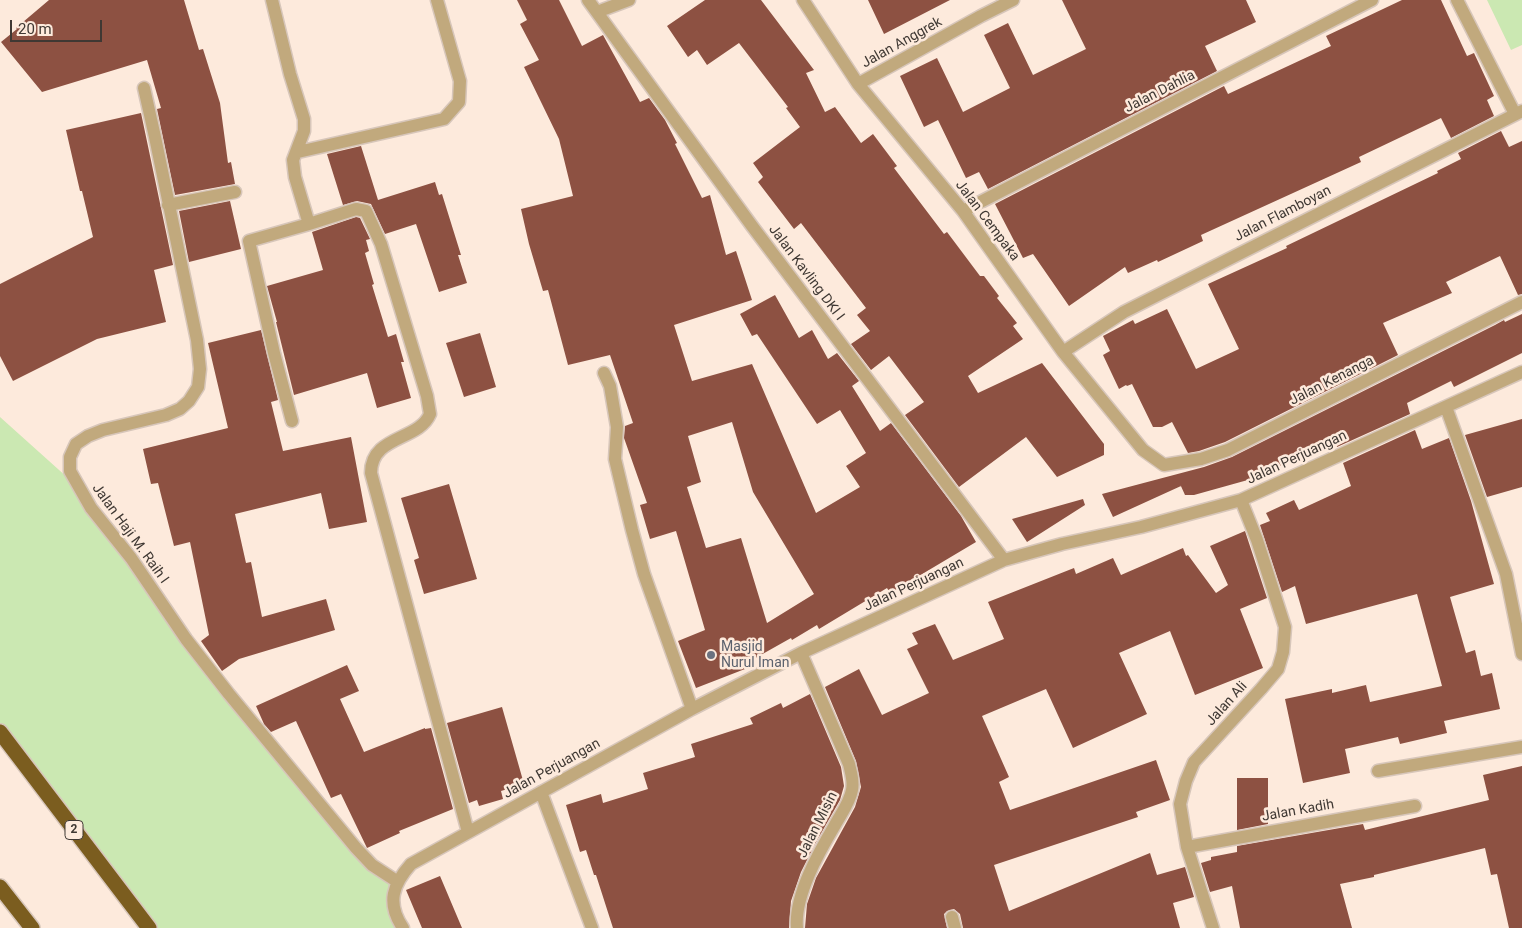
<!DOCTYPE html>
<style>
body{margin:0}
#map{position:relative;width:1522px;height:928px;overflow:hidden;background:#fdeadc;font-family:Roboto,sans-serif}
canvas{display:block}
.scale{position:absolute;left:10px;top:20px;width:92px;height:22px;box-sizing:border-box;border:2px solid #3f3833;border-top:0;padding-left:6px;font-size:15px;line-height:18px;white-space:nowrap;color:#3f3833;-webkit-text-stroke:4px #fdeadc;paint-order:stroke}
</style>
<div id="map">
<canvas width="1522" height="928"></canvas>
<div class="scale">20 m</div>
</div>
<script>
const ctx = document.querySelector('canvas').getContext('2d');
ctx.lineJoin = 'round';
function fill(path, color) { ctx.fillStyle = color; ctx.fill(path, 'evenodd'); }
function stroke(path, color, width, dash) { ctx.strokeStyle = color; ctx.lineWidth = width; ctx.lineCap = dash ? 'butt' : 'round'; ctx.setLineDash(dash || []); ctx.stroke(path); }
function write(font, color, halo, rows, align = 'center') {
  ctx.font = font + ' Roboto,sans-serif'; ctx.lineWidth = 5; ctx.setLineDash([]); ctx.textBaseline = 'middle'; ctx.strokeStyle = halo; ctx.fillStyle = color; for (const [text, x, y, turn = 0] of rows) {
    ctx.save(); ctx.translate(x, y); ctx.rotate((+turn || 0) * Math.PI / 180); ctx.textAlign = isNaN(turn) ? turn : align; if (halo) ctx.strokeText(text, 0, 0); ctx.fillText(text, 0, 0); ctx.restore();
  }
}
fill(new Path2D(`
 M1487 0H1522V45L1511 50Z
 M0 417 78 487 91 508 356 848 398 882 393 892 403 928H148L0 733Z`), '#cbe8b2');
fill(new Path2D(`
 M49 0H184L199 50 203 49 220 103 228 163 231 162 235 184 175 195 157 109 161 108 147 60 42 92 1 42 17 29 16 28Z
 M517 0H559L582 46 603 35 640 102 649 98 665 120 677 143 675 144 702 198 710 195 726 255 736 251 752 300 674 325 692 381 752 364 816 513 860 487 846 466 866 453 840 410 817 424 757 334 752 336 740 314 775 295 799 338 812 330 828 359 837 353 859 381 852 386 880 431 891 423 961 516 976 542 892 592 890 593 887 588 819 629 817 625 792 640 791 638 743 665 745 669 696 688 678 641 705 630 676 531 650 539 640 505 647 503 624 438 625 426 633 423 610 355 568 365 548 290 543 291 529 244 521 209 573 196 559 139 524 67 539 60 520 24 527 20ZM732 422 753 492 814 594 767 623 741 538 706 548 687 487 701 482 688 436Z
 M705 0H761L814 70 806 73 825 112 835 107 861 143 873 134 897 166 894 168 944 234 947 232 980 276H984L999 296 997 298 1017 323 1013 326 1023 339 968 376 978 393 1042 363 1104 444V455L1057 477 1026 437 959 487 905 415 924 402 889 356 871 370 851 344 870 331 857 315 866 308 801 223 794 229 758 182 763 177 753 163 800 127 786 108 788 107 739 43 707 65 697 50 688 57 667 26Z
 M868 0H950L884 34Z
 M1062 0H1246L1256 22 1205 46 1217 71 988 189 979 172 966 178 938 120 924 127 900 76 937 58 963 112 1010 88 984 35 1008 23 1033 75 1086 49Z
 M1402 0H1441L1467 56 1474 53 1494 96 1487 100 1494 116 1451 138 1441 118 1359 157 1361 162 1201 235 1203 241 1158 262 1157 260 1128 273 1125 267 1069 306 1033 254 1023 258 995 204 1224 86 1228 94 1331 46 1326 36Z
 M141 113 173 265 154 270 166 322 97 339 13 381 0 356V284L93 237 82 191H80L66 130Z
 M1501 131 1509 147 1522 141V294L1518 295 1500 256 1446 282 1452 293 1383 323 1398 355 1225 442 1199 451 1188 453 1172 422 1162 427H1153L1132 384 1127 386 1126 385 1119 389 1103 355 1110 351 1103 336 1133 320 1135 324 1167 309 1196 369 1239 349 1208 284 1287 248 1286 246 1438 173 1437 171 1461 159 1458 153Z
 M361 146 378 200 435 182 439 195 442 194 461 255H458L467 283 439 292 416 224 385 234 371 204 357 201 343 205 327 154Z
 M230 201 241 249 189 262 179 211Z
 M356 217 360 218 370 239 366 240 369 251 365 253 374 284 372 285 388 337 396 334 404 362H401L411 398 377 408 367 373 294 395 276 322H277L267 286 323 270 312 232Z
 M1522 314V353L1454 387 1451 381 1407 403 1410 414 1337 447 1335 438 1278 467 1280 471 1194 495H1185L1180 484 1181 486 1113 517 1102 494 1204 467 1232 457 1495 325 1504 320 1505 322Z
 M261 330 278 400 271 402 283 451 351 437 367 522 329 529 321 493 235 514 246 563 251 562 262 617 326 599 335 630 239 659 222 671 201 641 209 635 190 542 174 546 158 483 151 484 143 449 228 428 208 343Z
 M480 333 496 387 464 397 446 343Z
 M1522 419V487L1487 497 1465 435Z
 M1415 430 1422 449 1449 438 1471 501 1494 584 1450 597 1466 653 1475 650 1481 676 1492 673 1500 709 1444 721 1447 733 1400 744 1398 737 1345 749 1350 773 1303 783 1285 699 1332 689V693L1366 685 1370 702 1442 686 1417 594 1306 624 1295 586 1282 592 1260 525 1270 521 1266 513 1294 500 1299 510 1351 486 1343 463Z
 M449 484 477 579 424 594 414 560 419 558 401 498Z
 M1083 499 1085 505 1027 542 1012 519Z
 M1245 531 1267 598 1240 609 1263 668 1195 695 1170 631 1119 653 1147 714 1073 748 1046 689 982 716 1009 777 999 782 1010 810 1156 760 1170 800 1136 812 1138 817 994 865 1009 911 1150 853 1157 875 1185 867 1194 897 1173 903 1180 928H963L960 914 954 909 947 911 944 914 947 928H805L807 904 816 878 855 807 861 787 856 761 825 687 859 669 882 715 929 693 907 649 918 644 912 633 935 624 953 660 1004 639 988 602 1074 568 1076 574 1113 558 1121 575 1183 548 1186 556 1188 555 1216 593 1228 585 1210 546Z
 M347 665 359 691 340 699 364 752 425 728V729L431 728 453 809 399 831 400 833 367 848 341 794 331 798 296 721 271 732 264 724 256 706Z
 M810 694 841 767 844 786 840 800 815 844 801 872 791 901 789 928H613L596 875H594L586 850 580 852 566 805 601 794 603 803 648 789 643 773 695 757 691 744 753 724 750 718 781 703 783 708Z
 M502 707 524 784 501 791 503 799 479 806 477 800 469 803 447 723Z
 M1522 766V928H1509L1497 874 1491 875 1485 848 1374 875V877L1340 884 1352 928H1240L1232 886 1210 892 1201 863 1211 860V857L1237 852V846L1363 824 1365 830 1489 800 1483 775Z
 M1237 778H1268V824L1237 830Z
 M440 876 462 928H422L406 890Z`), '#8d5142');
const minor = new Path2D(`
 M272 0 290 74 304 119V131L293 160 295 177 309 224
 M588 0 752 226 1004 560
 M803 0 858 84 963 211 1063 352 1143 450 1164 465 1201 459 1228 450 1522 302
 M1457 0 1515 114
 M597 12 629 0
 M858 84 981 16 1013 0
 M144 88 155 137 197 340 200 369 198 387 189 401 180 409 166 415 103 430 88 436 76 444 70 457V471L91 508 131 558 186 639 229 694 356 848 372 865 398 882
 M298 152 444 119 459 102 460 81 437 0
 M168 205 235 192
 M963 211 1372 0
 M1063 352 1124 312 1522 111
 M604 373 610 386 617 427 615 459 632 530 644 574 692 709
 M1446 407 1506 574 1522 654
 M292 421 274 353 249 241 309 224 356 209 366 211 381 244 427 396 430 414C419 441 371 435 371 473L468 832
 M1378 771 1522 747
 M541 792 592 928
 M1187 847 1415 806
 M952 917 955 928
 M403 928C386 903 393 884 411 864L692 709 801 653 1004 560 1062 544 1141 527 1241 500 1522 372
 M797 928C794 896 819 852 835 825 841 814 850 802 852 790 854 781 851 773 849 764L801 653
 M1213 928 1187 847 1180 804 1186 781 1194 762 1261 689 1278 669 1283 652 1285 627 1257 540 1241 500`);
const highway = new Path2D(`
 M0 732 149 928
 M0 887 32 928`);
stroke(minor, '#d7c6ba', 15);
stroke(highway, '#d7c6ba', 18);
stroke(minor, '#c1a97d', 12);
stroke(highway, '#7b5d1f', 15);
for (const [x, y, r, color] of [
 [711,655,5,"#6b7280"]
]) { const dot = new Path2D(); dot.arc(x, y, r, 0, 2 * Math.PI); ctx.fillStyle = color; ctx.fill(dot); stroke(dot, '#fdeadc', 2); }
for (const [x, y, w] of [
 [74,830,18]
]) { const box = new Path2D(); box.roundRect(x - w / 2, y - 9.5, w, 19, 4); ctx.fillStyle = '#fdeadc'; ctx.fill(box); stroke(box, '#3f3833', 1); }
write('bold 12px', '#3f3833', null, [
 ["2",74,830]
]);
write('14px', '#3f3833', '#fdeadc', [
 ["Jalan Anggrek",902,43,-29],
 ["Jalan Dahlia",1160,92,-27],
 ["Jalan Flamboyan",1283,214,-27],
 ["Jalan Cempaka",987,221,53],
 ["Jalan Kavling DKI I",806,273,53],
 ["Jalan Kenanga",1332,381,-27],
 ["Jalan Perjuangan",1297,458,-25],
 ["Jalan Haji M. Raih I",130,534,54],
 ["Jalan Perjuangan",914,585,-25],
 ["Jalan Ali",1227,704,-48],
 ["Jalan Perjuangan",552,769,-29],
 ["Jalan Kadih",1298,811,-10],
 ["Jalan Misin",818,825,-63]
]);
write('14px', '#5b616d', '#fdeadc', [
 ["Masjid",721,647],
 ["Nurul Iman",721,663]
], 'left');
</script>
